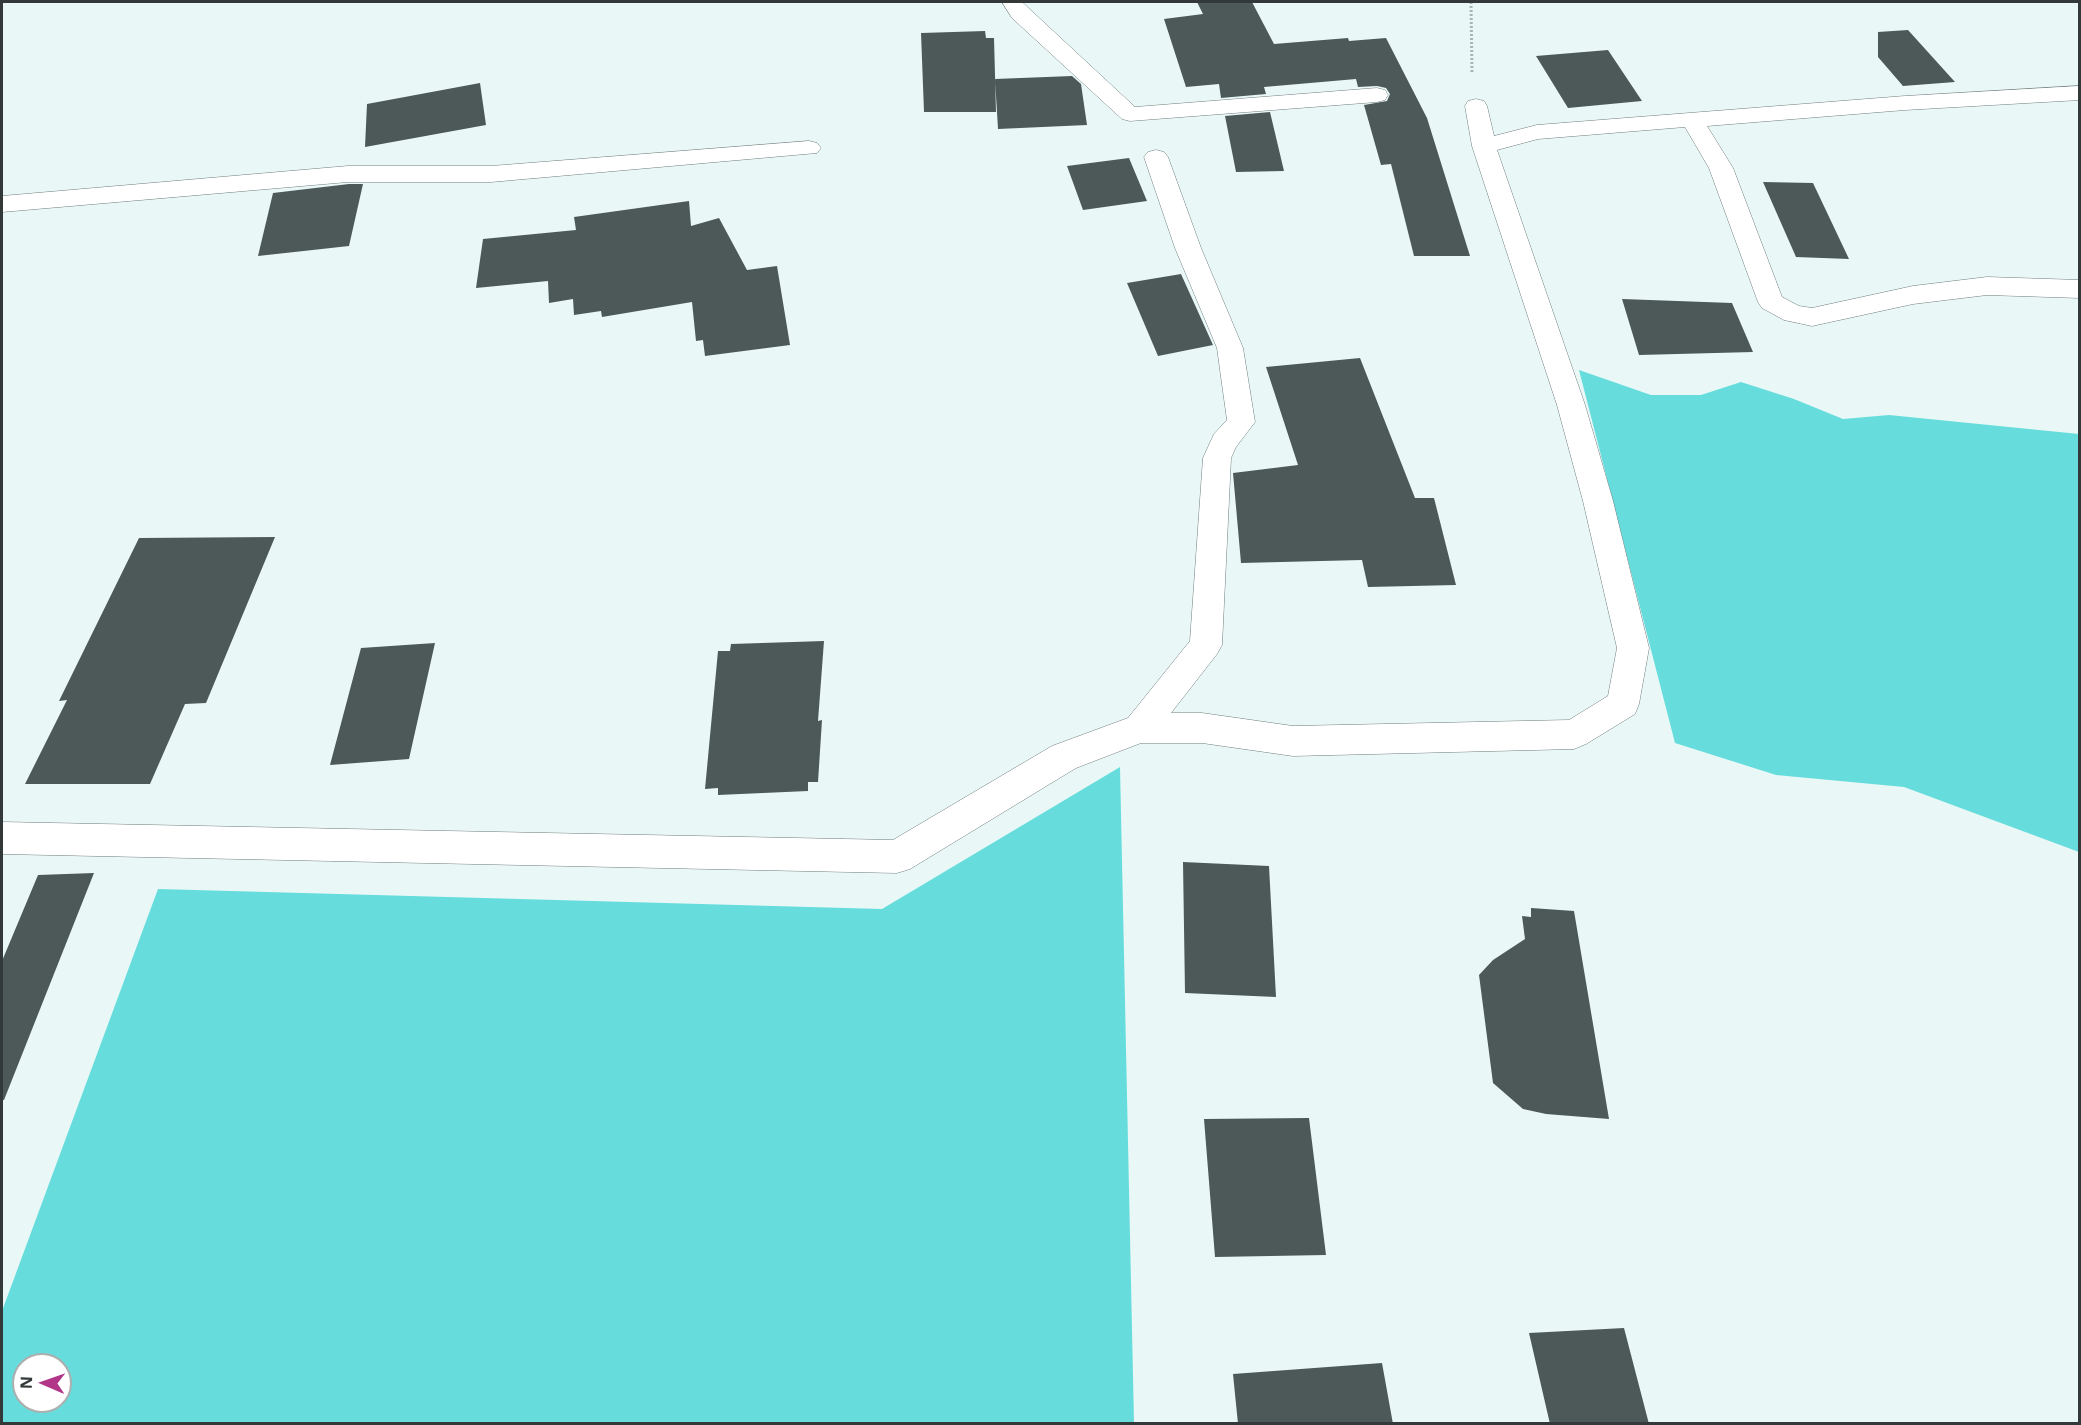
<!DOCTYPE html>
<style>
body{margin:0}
#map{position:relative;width:2081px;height:1425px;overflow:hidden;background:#e9f8f7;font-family:"Noto Sans",sans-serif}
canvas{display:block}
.frame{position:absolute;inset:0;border:3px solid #333838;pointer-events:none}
.north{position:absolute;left:12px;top:1353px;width:60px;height:60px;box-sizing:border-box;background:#fff;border:2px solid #adafaf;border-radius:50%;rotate:272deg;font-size:16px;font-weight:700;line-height:24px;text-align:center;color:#333838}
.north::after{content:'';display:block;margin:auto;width:21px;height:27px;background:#b23688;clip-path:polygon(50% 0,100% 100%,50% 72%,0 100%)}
</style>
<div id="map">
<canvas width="2081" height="1425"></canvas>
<div class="frame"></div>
<div class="north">N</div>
</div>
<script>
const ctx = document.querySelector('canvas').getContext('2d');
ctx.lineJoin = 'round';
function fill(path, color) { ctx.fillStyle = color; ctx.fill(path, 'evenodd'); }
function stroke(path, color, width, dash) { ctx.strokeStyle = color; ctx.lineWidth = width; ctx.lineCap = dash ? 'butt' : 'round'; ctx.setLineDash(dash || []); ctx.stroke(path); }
fill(new Path2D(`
 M1579 370 1651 395H1701L1741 382 1794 399 1843 419 1889 415 2079 434V852L1904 787 1776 775 1675 743Z
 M1120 767 1134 1423H2V1311L158 889 882 909ZM24 1365H60V1401H24Z`), '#66dddc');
fill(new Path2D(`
 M1197 2H1252L1274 44 1348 38 1349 41 1386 38 1427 118 1470 256H1414L1391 164 1381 165 1364 105 1387 101 1390 94 1386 88 1377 86 1358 87 1356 79 1264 87 1266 94 1221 98 1219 84 1186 87 1164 19 1203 14Z
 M1908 30 1955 82 1903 86 1878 57V32Z
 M985 31 986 38H994L996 112H924L921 33Z
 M1608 50 1642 101 1568 108 1536 56Z
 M1072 76 1081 84 1087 125 998 129 995 79Z
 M480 83 486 125 365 147 367 104Z
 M1270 112 1284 171 1236 172 1225 116Z
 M1129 158 1147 201 1083 210 1067 166Z
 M1763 182 1813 183 1849 259 1796 257Z
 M349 184H363L349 246 258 256 273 193Z
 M689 201 691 226 719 218 747 270 777 266 790 345 705 356 703 340 696 341 692 302 602 317 601 311 574 315 573 299 549 303 548 281 476 288 483 239 576 230 574 217Z
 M1181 274 1213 345 1158 356 1127 283Z
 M1622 299 1732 303 1753 352 1639 355Z
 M1360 358 1415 498H1434L1456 585 1368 587 1362 560 1241 563 1233 473 1298 465 1266 367Z
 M275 537 206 703 185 704 150 784H25L67 700 59 701 139 538Z
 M824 641 818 721 822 720 818 782H808V791L718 795V788L705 789 718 651H730L731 644Z
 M435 643 409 759 330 765 361 648Z
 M1183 862 1269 866 1276 997 1185 993Z
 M94 873 4 1100H2V961L38 875Z
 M1531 908 1574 911 1609 1119 1546 1114 1523 1109 1493 1083 1479 975 1493 960 1525 939 1522 916 1531 917Z
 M1309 1118 1326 1255 1215 1257 1204 1119Z
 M1624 1328 1649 1424H1550L1529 1333Z
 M1382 1363 1393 1424H1238L1233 1374Z`), '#4d5959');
const minor = new Path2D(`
 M1002 2H1022L1135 107 1377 88 1385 90 1388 95 1385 100 1377 102 1130 121 1122 119 1012 18Z
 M2080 86V100L1905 110 1707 126 1733 168 1782 297 1799 306 1812 308 1913 286 1987 277 2080 280V298L1987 295 1913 304 1812 326 1784 320 1762 308 1758 302 1709 168 1685 127 1538 139 1497 150 1585 405 1613 501 1649 648 1639 704 1635 714 1586 744 1574 749 1293 756 1202 743H1141L1076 768 910 869 897 873 2 854V822L893 840 1052 746 1128 718 1190 641 1203 458 1214 434 1227 420 1217 348 1175 248 1144 157 1148 152 1156 150 1164 152 1168 157 1201 248 1243 348 1255 422 1236 447 1231 458 1222 645 1217 654 1171 713H1202L1293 726 1569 720 1608 696 1617 648 1583 501 1557 405 1472 146 1465 106 1468 101 1476 99 1484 101 1487 106 1494 136 1537 125 1905 96Z
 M809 141 817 143 821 148 817 153 491 182H348L2 212V196L348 166H491Z`);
stroke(minor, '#707d7d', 1);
stroke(new Path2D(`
 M1471 2 1472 73`), '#a9b5b4', 3, [2, 2]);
fill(minor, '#fff');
</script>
